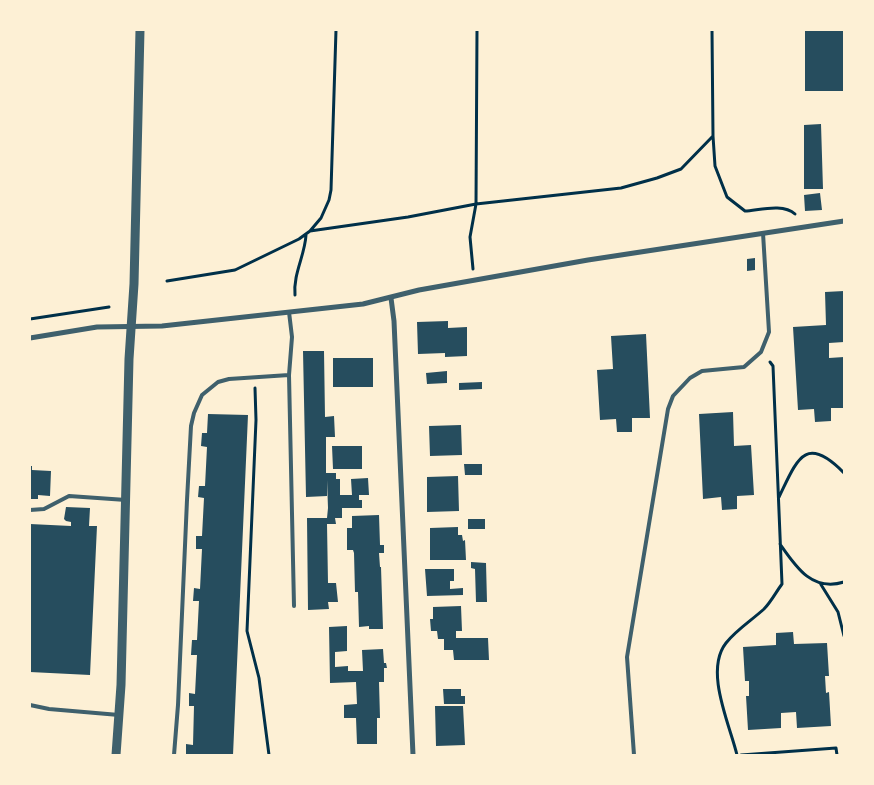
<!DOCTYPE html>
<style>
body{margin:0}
#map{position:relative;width:874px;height:785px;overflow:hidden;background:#fdf0d5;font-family:"Space Grotesk",sans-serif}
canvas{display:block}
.frame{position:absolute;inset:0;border:31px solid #fdf0d5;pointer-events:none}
</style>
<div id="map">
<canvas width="874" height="785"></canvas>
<div class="frame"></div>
</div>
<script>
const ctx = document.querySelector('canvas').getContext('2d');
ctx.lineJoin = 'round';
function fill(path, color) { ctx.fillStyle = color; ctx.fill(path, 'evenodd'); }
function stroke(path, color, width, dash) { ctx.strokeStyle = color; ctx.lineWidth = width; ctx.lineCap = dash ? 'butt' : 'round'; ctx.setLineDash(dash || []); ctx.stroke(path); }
fill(new Path2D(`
 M805 30H844V91H805Z
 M821 124 823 189H804V125Z
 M820 193 822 210 805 211 804 195Z
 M755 258V270L747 271V259Z
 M844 291V342L829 343V358L844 357V408H831V421L815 422 814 409 798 410 793 327 826 325 825 292Z
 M448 321V328L467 327V356L445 357V353L418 354 417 322Z
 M646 334 650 418H632V432H617L616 419 600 420 597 370 613 369 611 336Z
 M303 351H324L325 417 334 416 335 437H326V473H336V479H340V495H352L351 479 368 478 369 495H359V500H362V508H342V518H335L336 524H327L328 583H336L338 602H328L329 609 308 610 307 518H327L328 508 327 480V496L306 497Z
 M333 358H373V387H333Z
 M447 371V383L427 384 426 373Z
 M482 382V389L459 390V383Z
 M733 412 734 446 751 445 754 495 737 496V509L722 510 721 497 703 499 699 414Z
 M208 414 248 415 233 755H186V744L193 745 194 706H189V693L195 694 197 655H191L192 640H197L199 601H193L194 588 200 589 202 549H196V536H202L204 498 198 497 199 486H205L207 447 201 446 202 433H207Z
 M461 425 462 455 430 456 429 426Z
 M332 446H362V469H333Z
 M464 464H482V475H465Z
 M30 466H32V470L51 471 50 496 38 495V499H30Z
 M458 476 459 511 427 512V477Z
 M66 507 90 508 89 526H97L90 675 30 672V524L71 526V522L66 521 64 519Z
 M379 515 380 545H384V553H379L380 567H381L383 629H369V626L359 627 358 592H355L354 553 353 550H347V528H352V516Z
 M468 519H485V529H468Z
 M458 527V535H462L463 541 465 540 466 560H430V528Z
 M471 562 486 563 487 602H476L475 569 471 568Z
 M425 569H454V581H450V589L463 588V595L427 596Z
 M461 606 462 631H456V638H488L489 660H454L453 650H444V639H438L437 631H431L430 619H433V607Z
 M347 626V651L335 652V667L348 666V671H363L362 650 383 649 384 663H386L387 668H384V682H379L380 718H377V744H357L356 718H344V705L357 704 356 682 330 683 329 627Z
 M793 632 794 644 827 643 829 676H825L826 693 829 692 831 726 797 728 796 712 781 713V728L748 730 746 696H749V681H745L743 647 776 645V633Z
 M443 689H461V696H465V704H444Z
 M435 706H463L465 745 436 746Z`), '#264d5e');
stroke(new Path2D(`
 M712 30 713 136 715 166 727 197 745 211C760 210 783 203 795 214
 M310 231 408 217 476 204 621 188 657 178 681 169 713 136
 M473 269 470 237 476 204 477 30
 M167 281 235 270 299 239 310 231 321 218 329 200 331 190 336 30
 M295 295C293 274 305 255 306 235
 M30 319 109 307
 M255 388 256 420 247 631 259 678 269 755
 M779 497C797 460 805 433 844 473
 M780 544C796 567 812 592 844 582
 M820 583 838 612 844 636
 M737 755C730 725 704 671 726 643 736 630 752 620 764 609 771 602 776 592 782 584L773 366 770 362
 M741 755 836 748 837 755`), '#003049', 3);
stroke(new Path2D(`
 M289 312 292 337 289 375 294 606
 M30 510 44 509 69 496 126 500
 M30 705 49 709 119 715
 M174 755 178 705 187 500 191 426 194 413 202 395 218 382 229 379 289 375
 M634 755 627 657 668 409 673 396 690 378 702 371 744 367 761 352 769 332 763 233`), '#3f606c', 4);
stroke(new Path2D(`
 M391 298 394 321 413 755
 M30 338 97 327 162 326 363 304 419 290 588 260 844 221`), '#3f606c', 5);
stroke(new Path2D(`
 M116 755 121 685 129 359 134 284 140 30`), '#3f606c', 9);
</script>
